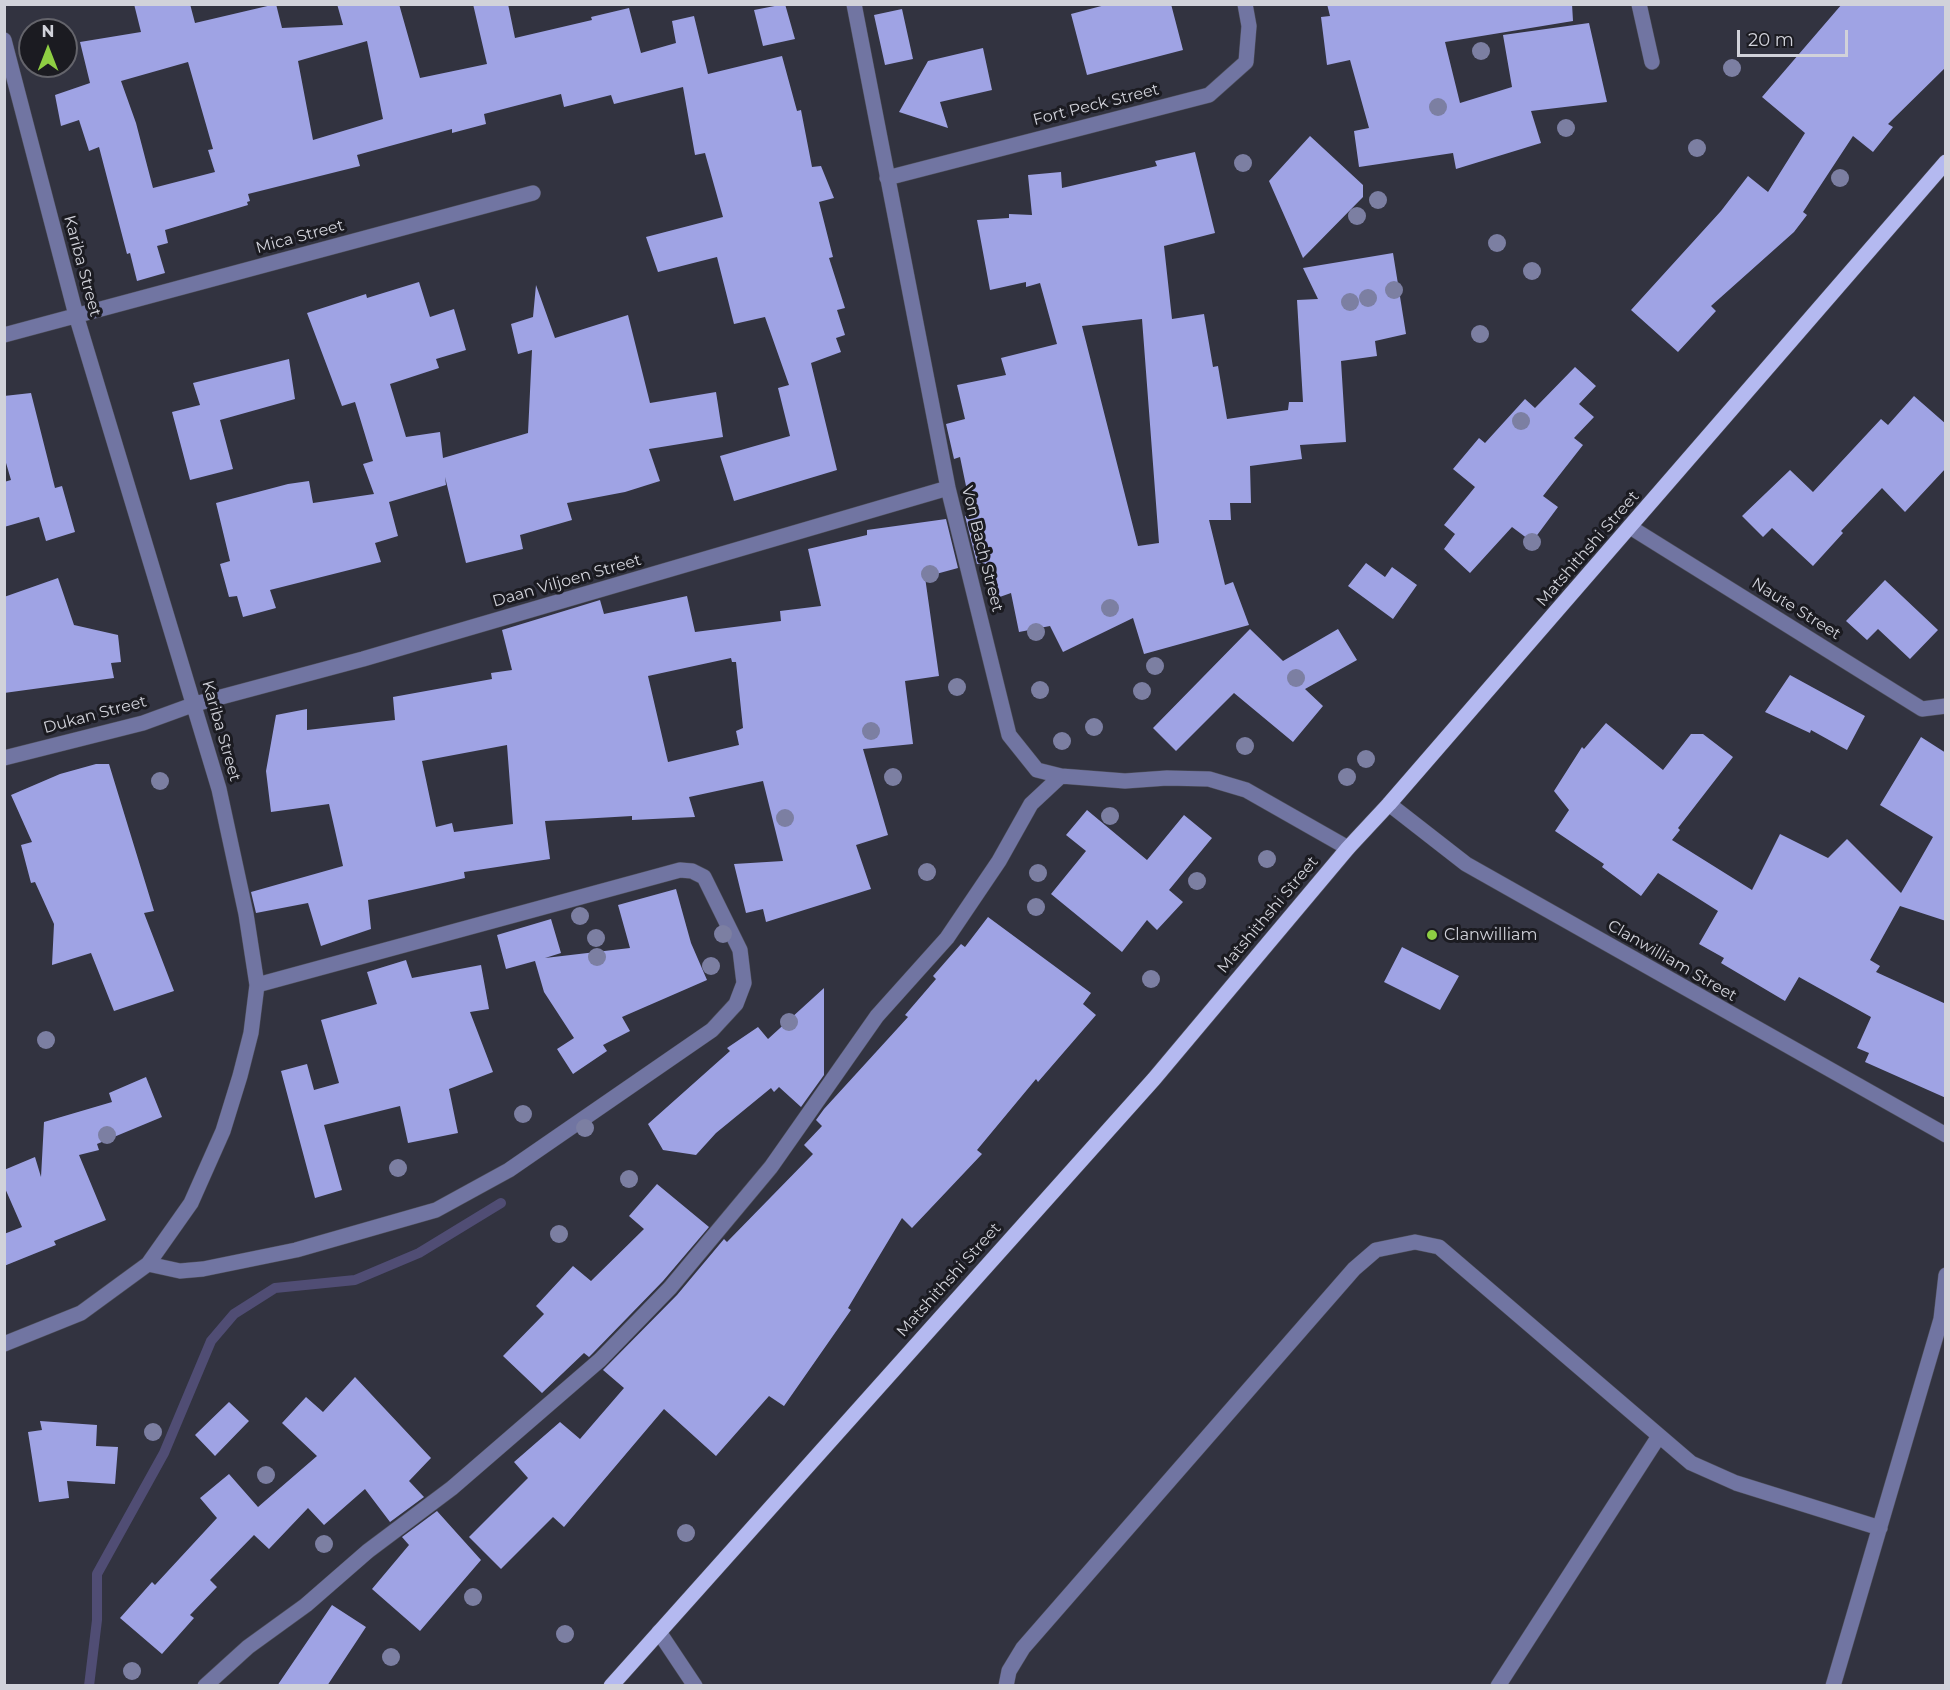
<!DOCTYPE html>
<style>
body{margin:0}
#map{position:relative;width:1950px;height:1690px;overflow:hidden;background:#323340;font-family:Montserrat,sans-serif}
canvas{display:block}
.frame{position:absolute;inset:0;border:6px solid #d1d2da;pointer-events:none}
.north{position:absolute;left:18px;top:18px;width:60px;height:60px;box-sizing:border-box;background:#1b1b21;border:2px solid #64646b;border-radius:50%;rotate:0deg;font-size:16px;font-weight:700;line-height:24px;text-align:center;color:#d1d2da}
.north::after{content:'';display:block;margin:auto;width:21px;height:27px;background:#8ece43;clip-path:polygon(50% 0,100% 100%,50% 72%,0 100%)}
.scale{position:absolute;left:1737px;top:30px;width:111px;height:27px;box-sizing:border-box;border:3px solid #d1d2da;border-top:0;padding-left:8px;font-size:18px;line-height:21px;white-space:nowrap;color:#d1d2da;-webkit-text-stroke:4px #1b1b21;paint-order:stroke}
</style>
<div id="map">
<canvas width="1950" height="1690"></canvas>
<div class="frame"></div>
<div class="north">N</div>
<div class="scale">20 m</div>
</div>
<script>
const ctx = document.querySelector('canvas').getContext('2d');
ctx.lineJoin = 'round';
function stroke(path, color, width, dash) { ctx.strokeStyle = color; ctx.lineWidth = width; ctx.lineCap = dash ? 'butt' : 'round'; ctx.setLineDash(dash || []); ctx.stroke(path); }
function fill(path, color) { ctx.fillStyle = color; ctx.fill(path, 'evenodd'); }
function write(font, color, halo, rows, align = 'center') {
  ctx.font = font + ' Montserrat,sans-serif'; ctx.lineWidth = 6; ctx.setLineDash([]); ctx.textBaseline = 'middle'; ctx.strokeStyle = halo; ctx.fillStyle = color; for (const [text, x, y, turn = 0] of rows) {
    ctx.save(); ctx.translate(x, y); ctx.rotate((+turn || 0) * Math.PI / 180); ctx.textAlign = isNaN(turn) ? turn : align; if (halo) ctx.strokeText(text, 0, 0); ctx.fillText(text, 0, 0); ctx.restore();
  }
}
stroke(new Path2D(`
 M89 1686 97 1620V1574L164 1453 211 1341 234 1314 275 1288 355 1280 419 1253 501 1203`), '#504d74', 10);
fill(new Path2D(`
 M134 4H190L195 23 276 4 282 28 343 25 337 4H399L420 78 487 64 473 4H508L515 38 592 20 591 17 629 8 641 53 676 43 672 21 694 16 708 74 782 56 797 111 801 110 812 167 821 166 834 198 819 202 833 257 829 258 845 308 837 310 845 335 836 338 841 352 811 363 837 470 734 501 720 456 790 436 778 388 789 385 765 317 734 324 717 257 658 272 646 237 723 217 705 153 695 155 683 87 614 104 611 95 564 107 561 94 484 114 486 124 452 133V129L357 155 360 166 248 194 250 201 247 202 248 205 165 230 168 243 157 246 165 273 137 281 130 253 127 254 99 147 89 151 79 120 61 126 55 95 90 83 80 42 141 32ZM367 41 383 119 313 140 298 61ZM188 62 213 149 208 150 215 172 153 188 136 123 121 81Z
 M785 4 795 39 763 46 754 10Z
 M1109 4H1171L1183 50 1087 75 1071 14Z
 M1327 4H1572L1573 21 1445 42 1460 103 1512 87 1503 35 1589 23 1607 102 1531 111 1541 143 1456 169 1453 153 1359 167 1354 131 1369 128 1350 60 1327 65 1321 17 1330 16Z
 M1842 4H1946V67L1888 124 1893 127 1873 152 1853 136 1803 212 1807 215 1794 232 1711 306 1716 311 1678 352 1631 310 1721 211 1748 176 1768 192 1805 133 1762 97Z
 M902 9 913 59 885 65 874 15Z
 M983 48 992 90 940 102 948 128 899 112 928 61Z
 M1310 136 1363 185V197L1303 258 1269 181Z
 M1195 152 1215 233 1164 246 1172 319 1204 314 1213 367 1218 366 1227 419 1288 410 1289 402H1303L1297 300 1318 299 1303 268 1393 253 1406 334 1375 341 1377 356 1341 361 1346 442 1300 445 1302 459 1250 466 1251 503H1230L1231 520H1209L1225 585 1233 582 1249 625 1144 654 1133 618 1063 652 1050 626 1019 632 1011 593 994 599 982 563 977 564 965 516 972 515 960 457 954 459 946 424 965 419 957 385 1006 375 1001 358 1057 344 1040 283 1026 287V282L990 290 977 220 1009 218V214L1032 215 1028 175 1061 172 1062 188 1157 166 1155 161ZM1142 319 1159 543 1138 546 1082 326Z
 M419 282 430 317 454 309 466 350 436 359 439 368 390 384 406 437 440 432 443 458 528 433 532 350 518 354 511 324 533 317 536 285 555 338 628 315 650 403 716 392 723 437 649 449 660 481 625 492 567 503 572 520 520 535 523 549 466 563 445 477 446 485 389 502 398 536 375 543 381 562 270 590 276 608 243 617 237 596 229 597 220 564 230 561 216 503 288 484 309 481 313 503 374 494 363 464 373 461 355 402 342 406 307 313 366 294 367 298Z
 M289 359 295 399 220 420 233 469 190 480 172 412 200 405 193 383Z
 M1575 367 1596 386 1579 404 1594 417 1574 438 1583 445 1543 496 1558 507 1532 542 1512 527 1470 573 1444 549 1455 534 1444 525 1475 487 1453 469 1479 438 1485 443 1525 399 1535 408Z
 M31 393 55 488 62 486 75 532 46 541 39 517 4 527V482L11 480 4 456V396Z
 M1914 396 1946 424V468L1905 512 1882 488 1841 531 1843 533 1813 566 1772 528 1763 537 1742 516 1790 470 1813 492 1881 419 1888 425Z
 M946 519 958 568 925 577 939 676 905 681 913 744 863 749 888 835 856 845 871 889 766 922 763 909 746 913 734 864 783 861 763 781 689 797 695 817 632 820V816L545 821 550 859 464 872 465 878 368 900 371 929 321 946 308 903 256 913 251 892 343 866 329 804 271 812 266 771 276 715 307 709V730L395 720 393 697 492 679 491 673 512 670 502 630 600 600 604 614 687 596 695 632 781 621 780 611 821 606 808 549 867 535V530ZM731 658 732 662H736L743 728 736 731 739 745 668 762 648 676ZM507 745 513 824 454 832 452 823 436 827 422 761Z
 M1366 563 1385 577 1392 567 1417 585 1393 619 1348 586Z
 M58 578 74 625 118 635 121 662 111 663 114 678 4 693V597Z
 M1885 580 1938 630 1910 659 1878 629 1867 640 1846 621Z
 M1250 629 1283 661 1338 629 1357 660 1305 689 1323 706 1293 742 1234 693 1176 751 1153 728Z
 M1790 675 1865 716 1847 750 1811 730 1810 733 1765 712Z
 M1606 723 1663 770 1691 734H1703L1733 757 1678 828 1680 830 1672 840 1752 890 1780 834 1828 858 1847 839 1901 893 1933 837 1880 805 1921 737 1946 753V921L1900 906 1870 960 1880 966 1876 972 1946 1004V1098L1865 1062 1869 1053 1857 1048 1871 1017 1799 977 1785 1001 1721 963 1724 958 1699 944 1718 911 1658 873 1641 896 1602 867 1604 864 1555 831 1569 810 1554 791 1582 747 1584 749Z
 M96 764H109L154 911 144 913 174 991 114 1011 91 953 52 965 54 924 35 882 31 883 21 845 32 842 11 795 60 774Z
 M1087 810 1147 860 1184 815 1212 838 1169 890 1183 902 1157 930 1147 920 1122 952 1051 894 1086 851 1066 835Z
 M676 889 691 943 707 980 622 1017 630 1031 603 1045 607 1051 573 1074 557 1049 574 1038 544 992 535 961 506 969 497 935 551 919 561 953 545 958 630 948 618 905Z
 M988 917 1091 993 1083 1004 1096 1015 1038 1082 1036 1079 977 1150 982 1154 912 1228 902 1218 848 1308 851 1310 784 1406 769 1396 716 1456 664 1409 564 1527 553 1517 501 1569 469 1537 528 1478 514 1462 560 1422 580 1439 624 1388 603 1370 677 1295 724 1239 727 1242 813 1154 804 1145 822 1126 816 1120 824 1109 908 1017 905 1015 936 979 933 976 961 944 965 947Z
 M1402 947 1459 976 1440 1010 1384 982Z
 M406 960 412 978 481 965 489 1009 470 1012 493 1072 449 1089 458 1133 408 1143 400 1106 324 1125 342 1190 315 1198 281 1071 307 1064 314 1090 339 1083 321 1020 377 1004 367 972Z
 M824 988V1075L801 1107 779 1087 774 1092 771 1088 716 1133 696 1155 663 1150 648 1124 730 1051 727 1048 758 1027 768 1039Z
 M146 1077 162 1117 97 1144 99 1150 79 1155 106 1220 54 1241 56 1245 4 1266V1234L22 1227 4 1186V1170L35 1157 41 1177 44 1122 112 1102 109 1093Z
 M657 1184 709 1227 663 1281 593 1353 589 1357 584 1353 542 1393 503 1356 544 1314 536 1306 573 1266 591 1281 644 1229 629 1216Z
 M355 1377 431 1458 409 1481 424 1497 390 1522 365 1489 324 1525 308 1508 269 1549 254 1535 210 1580 217 1587 190 1615 194 1618 162 1654 120 1618 152 1582 155 1585 217 1518 200 1498 229 1474 258 1507 317 1456 282 1423 306 1397 323 1412Z
 M229 1402 249 1421 215 1456 195 1435Z
 M40 1421 97 1425 96 1446 118 1447 115 1484 67 1481 69 1498 39 1502 28 1432 42 1430Z
 M437 1511 481 1560 420 1631 372 1589 409 1545 402 1537Z
 M332 1605 366 1627 327 1686H277Z`), '#9fa3e4');
const minor = new Path2D(`
 M854 4 948 488 1009 735 1037 770 1061 776 1125 781 1167 778 1209 779 1246 790 1348 848
 M1639 4 1652 62
 M4 40 76 315 219 789 246 914 257 985 251 1033 240 1076 223 1131 191 1203 148 1264 81 1313 4 1344
 M887 178 1209 95 1246 62 1249 26 1245 4
 M4 335 533 193
 M1630 527 1922 709 1946 706
 M4 758 143 723 195 704 363 659 948 488
 M1389 804 1466 864 1946 1135
 M148 1264 180 1271 203 1269 296 1250 436 1210 509 1170 712 1030 736 1004 744 983 740 950 704 877 692 871 680 870 257 985
 M659 1632 695 1686
 M205 1686 248 1647 306 1605 368 1551 452 1488 600 1360 670 1288 771 1167 877 1016 947 938 999 861 1031 804 1061 776
 M1006 1686 1009 1671 1023 1648 1354 1269 1376 1250 1415 1242 1439 1247 1691 1463 1736 1483 1880 1528
 M1498 1686 1659 1436
 M1833 1686 1941 1319 1946 1275`);
const major = new Path2D(`
 M611 1686 1154 1079 1348 848 1389 804 1946 162`);
stroke(minor, '#4f505c', 16);
stroke(major, '#4f505c', 16);
stroke(minor, '#7175a2', 15);
stroke(major, '#b4b9f0', 15);
ctx.fillStyle = '#7c7fa2';
for (const [x, y] of [
 [1481,51],
 [1732,68],
 [1438,107],
 [1566,128],
 [1697,148],
 [1243,163],
 [1840,178],
 [1378,200],
 [1357,216],
 [1497,243],
 [1532,271],
 [1394,290],
 [1368,298],
 [1350,302],
 [1480,334],
 [1521,421],
 [1532,542],
 [930,574],
 [1110,608],
 [1036,632],
 [1155,666],
 [1296,678],
 [957,687],
 [1040,690],
 [1142,691],
 [1094,727],
 [871,731],
 [1062,741],
 [1245,746],
 [1366,759],
 [893,777],
 [1347,777],
 [160,781],
 [1110,816],
 [785,818],
 [1267,859],
 [927,872],
 [1038,873],
 [1197,881],
 [1036,907],
 [580,916],
 [723,934],
 [596,938],
 [597,957],
 [711,966],
 [1151,979],
 [789,1022],
 [46,1040],
 [523,1114],
 [585,1128],
 [107,1135],
 [398,1168],
 [629,1179],
 [559,1234],
 [153,1432],
 [266,1475],
 [686,1533],
 [324,1544],
 [473,1597],
 [565,1634],
 [391,1657],
 [132,1671]
]) { ctx.beginPath(); ctx.arc(x, y, 9, 0, 2 * Math.PI); ctx.fill(); }
for (const [x, y, r, color] of [
 [1432,935,6,"#8ece43"]
]) { const dot = new Path2D(); dot.arc(x, y, r, 0, 2 * Math.PI); ctx.fillStyle = color; ctx.fill(dot); stroke(dot, '#1b1b21', 2); }
write('16px', '#d1d2da', '#1b1b21', [
 ["Fort Peck Street",1096,105,-14],
 ["Mica Street",300,237,-15],
 ["Kariba Street",82,266,75],
 ["Von Bach Street",982,549,76],
 ["Matshithshi Street",1588,549,-49],
 ["Daan Viljoen Street",567,581,-16],
 ["Naute Street",1796,609,32],
 ["Dukan Street",95,715,-15],
 ["Kariba Street",221,731,74],
 ["Matshithshi Street",1268,915,-50],
 ["Clanwilliam Street",1672,961,30],
 ["Matshithshi Street",949,1280,-48]
]);
write('16px', '#d1d2da', '#1b1b21', [
 ["Clanwilliam",1444,935]
], 'left');
</script>
